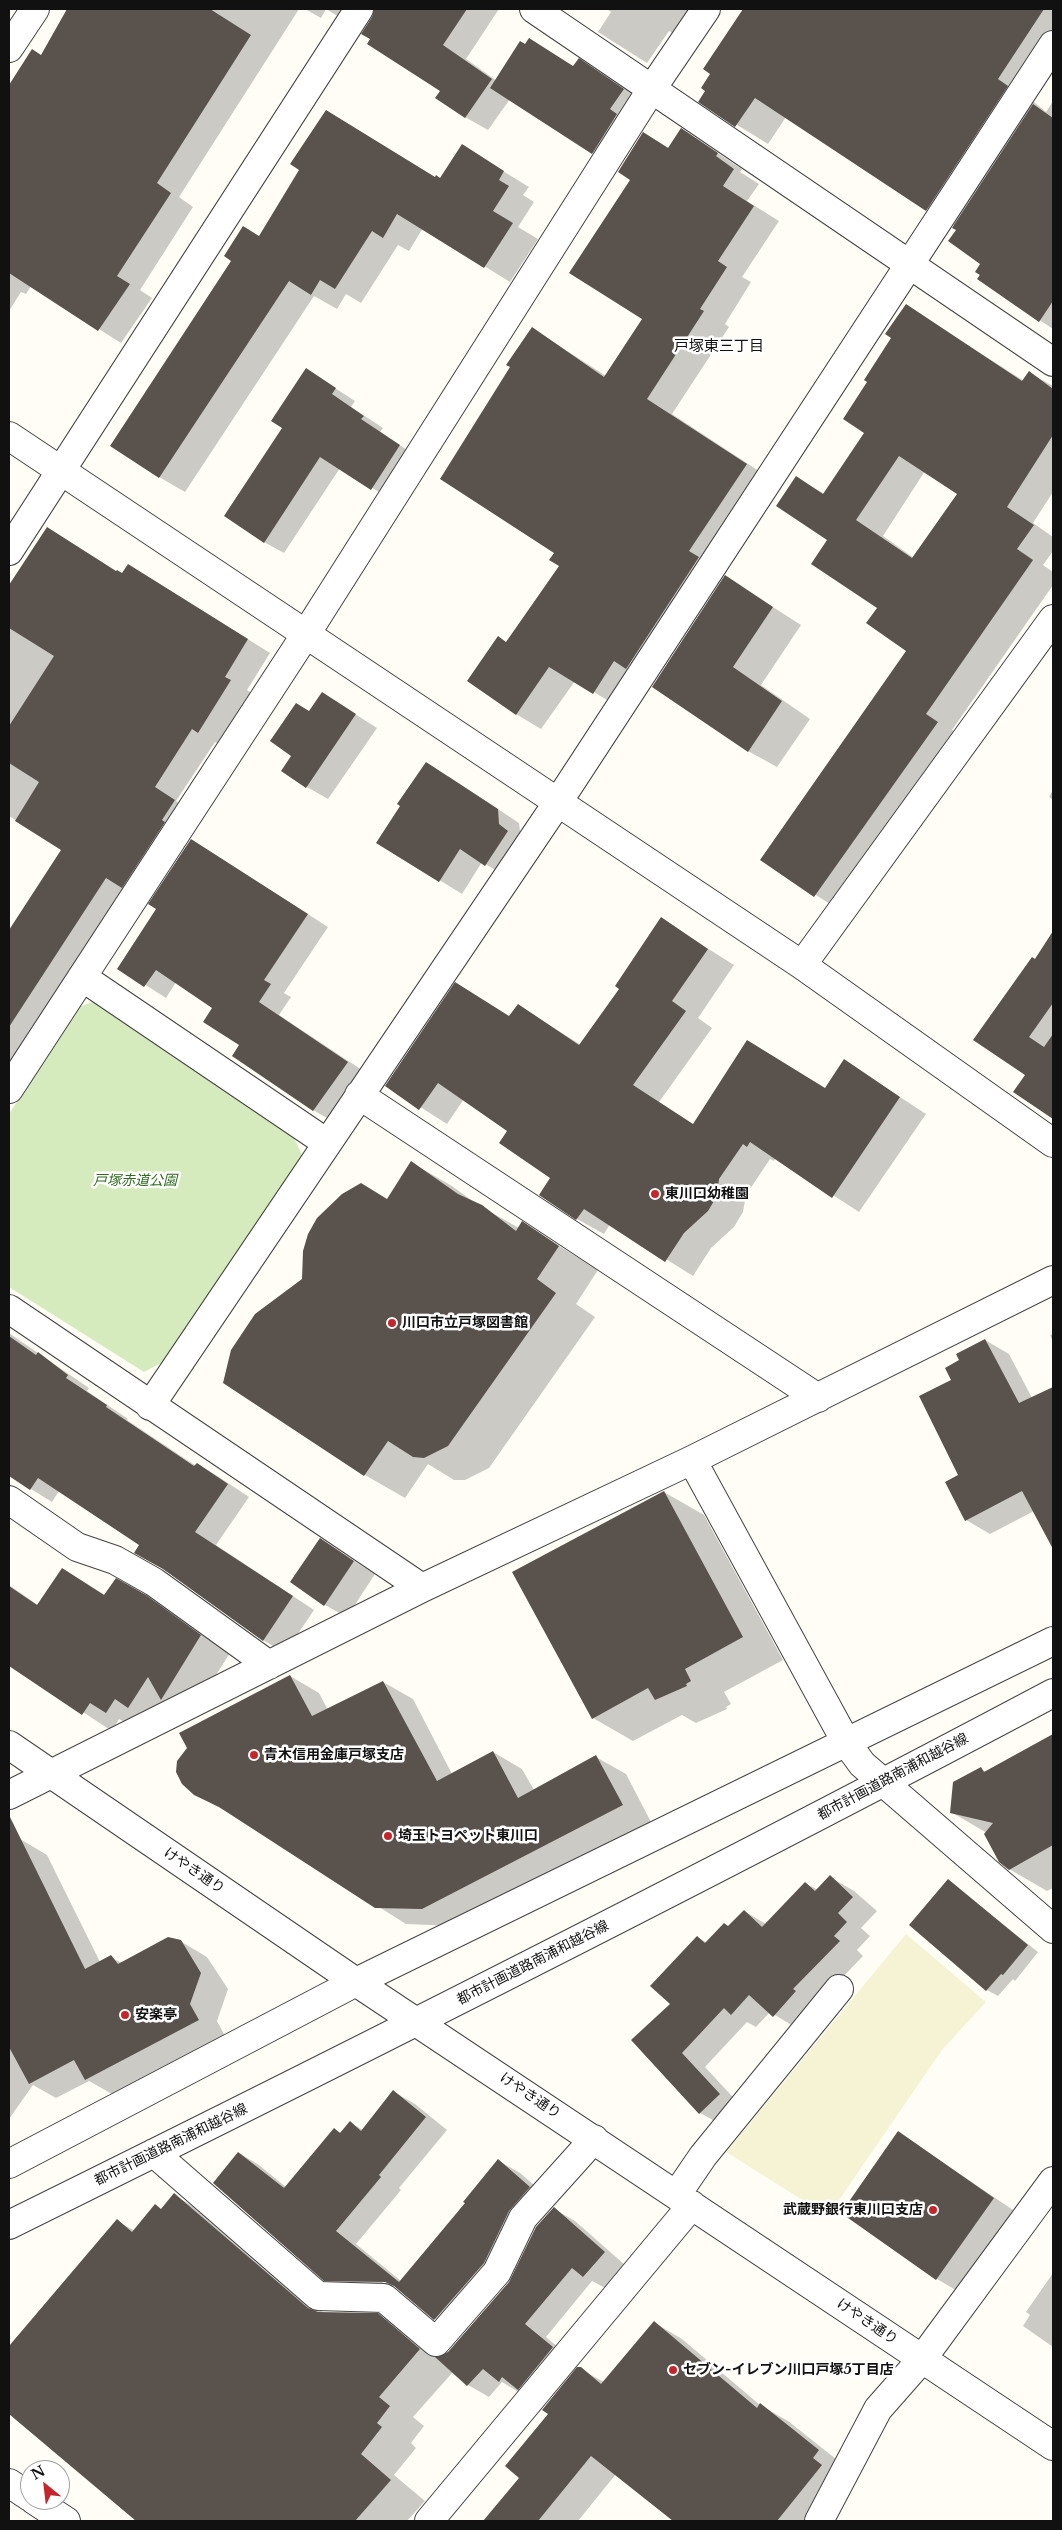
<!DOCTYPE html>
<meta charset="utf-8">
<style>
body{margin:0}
#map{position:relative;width:1062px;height:2530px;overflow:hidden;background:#fffdf5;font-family:"Libre Baskerville",serif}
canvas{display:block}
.frame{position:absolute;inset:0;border:10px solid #111;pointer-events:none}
.north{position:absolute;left:20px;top:2460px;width:50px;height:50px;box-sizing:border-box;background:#fff;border:1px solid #a0a0a0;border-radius:50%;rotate:331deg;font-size:14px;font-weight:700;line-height:20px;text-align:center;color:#111}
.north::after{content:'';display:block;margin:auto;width:18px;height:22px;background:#c4262e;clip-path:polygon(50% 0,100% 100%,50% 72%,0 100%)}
</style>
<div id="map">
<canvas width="1062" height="2530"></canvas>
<div class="frame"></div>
<div class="north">N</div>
</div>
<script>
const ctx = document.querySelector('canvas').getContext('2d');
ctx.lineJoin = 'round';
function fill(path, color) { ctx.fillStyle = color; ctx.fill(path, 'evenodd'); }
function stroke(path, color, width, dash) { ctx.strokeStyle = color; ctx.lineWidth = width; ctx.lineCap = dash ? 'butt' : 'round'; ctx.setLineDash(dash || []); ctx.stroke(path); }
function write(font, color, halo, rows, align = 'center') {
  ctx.font = font + ' "Libre Baskerville","Noto Sans JP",serif'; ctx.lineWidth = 5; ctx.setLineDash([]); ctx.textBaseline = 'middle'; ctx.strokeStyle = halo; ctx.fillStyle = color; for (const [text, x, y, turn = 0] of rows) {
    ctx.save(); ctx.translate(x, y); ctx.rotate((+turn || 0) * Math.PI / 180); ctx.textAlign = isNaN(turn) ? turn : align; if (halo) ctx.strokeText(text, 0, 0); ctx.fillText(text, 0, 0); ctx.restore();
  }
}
fill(new Path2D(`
 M906 1934 986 2002 942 2050 828 2216 726 2152Z`), '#f6f3d4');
fill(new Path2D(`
 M97 1000 292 1134 303 1157 167 1360 144 1372 9 1287V1114L79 1007Z`), '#d5ebbd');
fill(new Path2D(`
 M70 9H299L179 197 193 207 140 290 152 298 121 343 31 286 26 294 21 292 9 311V94L18 80 42 56Z
 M305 9H374L359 29 326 9 321 18Z
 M376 9H499L466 59 497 81 574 67 579 60 601 73 645 102 614 166 510 99 488 130 465 117 442 91 363 34Z
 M607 9H703L675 35 669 31 647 63 598 32 611 12Z
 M781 9H1053V61L1029 98 1046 112 1053 101V329L978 279 982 264 955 226 786 117 768 144 700 102 768 28Z
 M682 130 742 169 740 172 759 184 747 201 779 221 742 277 751 282 725 324 729 327 672 414 771 479 619 707 575 681 541 729 516 714 507 643 560 566 511 367 533 329 606 376 644 319 632 179 644 133 669 148Z
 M462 146 529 187 523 195 534 202 518 227 538 239 510 282 423 228 409 251 398 245 361 303 346 294 337 309 314 296 185 492 159 477 259 237 436 178 441 179Z
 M906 306 1024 381 1030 373 1053 386V492L1033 523 1053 537V551L1043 565 1053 572V585L952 730 964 739 842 912 761 859 908 650 829 540 796 478 825 494 866 433 868 382 893 338ZM925 471 959 493 914 558 883 536Z
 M307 370 355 401 351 407 383 428 380 432 419 458 392 500 340 468 284 553 264 542 283 427Z
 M48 529 117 572 150 578 270 653 247 690 253 694 221 745 215 742 176 801 196 814 9 1074V932L63 850 9 816V587Z
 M726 577 801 625 761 685 810 719 777 767 748 751 654 686Z
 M322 693 377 728 328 799 307 787 293 755 310 712Z
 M448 776 519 823 521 838 507 877 482 862 462 894 378 842 401 806Z
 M1053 790V800L1049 797Z
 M212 853 328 927 284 993 291 997 279 1015 368 1074 334 1122 313 1110 241 1045 214 1008 176 982 166 998 119 968Z
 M661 919 734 965 698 1018 712 1028 659 1102 694 1125 826 1089 845 1061 926 1114 859 1212 776 1158 774 1161 770 1159 746 1195 743 1212 734 1227 711 1248 693 1276 610 1224 604 1234 577 1219 552 1178 509 1131 464 1099 447 1124 387 1086 510 1017 518 1005 581 1045 621 988Z
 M1053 934V1118L1015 1092 1026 1075 975 1040Z
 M412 1163 452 1186 478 1205 519 1228 522 1223 598 1270 576 1304 595 1317 489 1468 465 1480H454L428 1464 405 1498 365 1475 225 1383 303 1279 388 1200Z
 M9 1333 89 1388 87 1391 128 1419 127 1420 196 1466 197 1464 219 1477 249 1497 216 1545 314 1610 285 1653 263 1640 140 1545 59 1491 52 1502 10 1476 9 1478Z
 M1053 1334V1342L1050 1335Z
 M985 1340 1009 1354 1032 1398 1053 1389V1546L1034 1511 990 1534 966 1520 960 1475 953 1380 961 1361Z
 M664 1492 704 1515 783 1660 724 1692 731 1704 726 1707 727 1709 696 1723 682 1715 633 1741 593 1718Z
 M320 1540 375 1574 347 1617 325 1605Z
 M63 1569 105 1595 116 1580 175 1613 230 1653 190 1716 135 1728 119 1719 112 1731 9 1664V1585L38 1605Z
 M290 1676 319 1693 328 1710 383 1682 413 1699 452 1774 493 1752 522 1769 534 1790 596 1757 626 1774 651 1822 452 1926 406 1924 238 1818 195 1794Z
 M1049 1738 1053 1741V1888L1047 1891 1009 1869 987 1833 951 1812 981 1769 986 1772Z
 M20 1839 47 1855 100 1962 110 1957 122 1963 180 1941 207 1957 228 1989 217 2021 225 2036 112 2094 89 2081 56 2098 33 2085 9 2119V1845Z
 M830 1877 854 1891 877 1911 861 1928 870 1936 857 1950 863 1956 817 2004 798 2029 770 2012 756 2027 747 2022 705 2067 743 2108 724 2126 700 2113 633 2040 672 2004 697 1937 707 1943 729 1927 744 1911 766 1924 805 1883 818 1890Z
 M948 1881 1038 1952 1015 1981 1013 1979 998 1996 987 1990 911 1925Z
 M394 2092 415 2104 447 2130 399 2188 401 2190 356 2244 401 2281 467 2203 499 2161 520 2173 549 2198 456 2331 435 2319 401 2290 380 2278 379 2280 402 2294 346 2292 325 2280 239 2153 259 2165 286 2187 335 2130 341 2133 350 2123 363 2130Z
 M899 2133 1016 2212 959 2292 937 2279 842 2213Z
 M174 2195 208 2215 324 2313 378 2315 413 2335 439 2357 449 2353 510 2283 554 2209 575 2221 625 2265 605 2288 592 2281 546 2337 573 2360 520 2393 502 2382 489 2397 468 2385 453 2372 413 2417 424 2426 411 2443 416 2448 394 2475 425 2501 407 2521H138L9 2413V2348L117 2221 135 2231 162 2210Z
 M1053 2273V2347L1023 2326 1030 2315 1026 2312Z
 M655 2323 682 2339 760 2405 788 2421 846 2467 816 2521H675L616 2474 578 2521H485L521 2478 549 2414 580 2369 604 2382Z`), '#0003');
fill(new Path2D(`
 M67 9H210L251 35 157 183 171 193 117 276 130 284 98 331 9 273V85L32 49 41 55Z
 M374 9H467L443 45 492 79 465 118 435 98 440 91 367 44 370 39 361 34 372 17Z
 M743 9H1044L998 79 1008 86 926 211 755 98 735 127 698 102 705 91 701 88 710 74 703 69Z
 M529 38 573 66 579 58 624 89 610 109 617 114 592 154 490 88 520 41 525 44Z
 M1033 104 1053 118V301L1039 322 977 279 980 275 975 272 980 264 948 241 956 230 952 228Z
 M326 110 435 177 436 175 440 178 462 144 504 171 499 180 509 186 493 211 513 223 484 268 397 214 383 238 372 231 335 289 320 280 311 295 289 281 159 478 110 446 231 261 224 256 243 226 259 236 299 170 290 164Z
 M681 128 718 153 716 156 734 169 723 186 754 206 718 261 727 267 700 309 704 311 647 399 747 464 689 551 699 557 626 669 614 661 593 694 549 667 516 715 467 681 498 636 506 642 559 566 549 560 554 553 440 479 510 367 506 365 532 327 604 377 642 319 569 273 630 180 618 172 643 132 668 148Z
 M906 304 1022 381 1029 371 1053 389V435L1007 507 1034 525 1017 549 1033 560 926 714 938 722 814 897 760 860 906 651 866 623 877 608 811 564 827 540 776 506 796 476 823 494 864 433 843 419 867 382 864 380 891 338 885 334ZM899 456 957 494 912 558 856 520Z
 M306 368 336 388 332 394 364 416 361 419 400 445 371 490 320 457 264 543 224 516 282 428 271 421Z
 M47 527 116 571 117 570 122 573 128 564 248 639 225 677 231 680 198 733 192 729 155 787 175 800 162 820 165 822 122 888 106 878 9 1027V930L61 850 15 821 39 782 9 763V726L54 656 9 628V585Z
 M725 575 773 607 733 667 782 701 748 752 652 687Z
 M322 692 356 714 306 788 281 771 291 756 270 741 296 703 309 711Z
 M426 762 498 809 499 824 508 831 485 866 460 849 439 882 376 843 400 806 397 804Z
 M191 839 308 914 264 980 271 984 259 1002 348 1062 313 1111 232 1056 239 1045 203 1022 212 1008 156 970 144 987 117 969 156 909 148 904Z
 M661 917 708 949 672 1001 686 1011 633 1085 693 1124 747 1040 825 1088 844 1059 900 1097 832 1198 750 1142 747 1147 743 1144 719 1179 717 1196 708 1211 684 1233 665 1262 584 1209 576 1220 539 1195 550 1178 499 1143 507 1131 438 1083 419 1110 385 1086 455 982 509 1016 518 1004 579 1045 619 989 615 986Z
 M1053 931V1003L1029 1037 1044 1047 1053 1034V1119L1013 1092 1025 1075 973 1040 1032 957 1035 959Z
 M411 1161 458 1194 482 1205 516 1231 522 1221 559 1246 537 1279 556 1293 448 1446 424 1458 413 1457 388 1441 364 1476 223 1383 231 1350 255 1314 302 1279 303 1251 308 1234 317 1218 342 1194 361 1183 387 1199Z
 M9 1336 36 1355 38 1352 68 1375 66 1378 107 1405 106 1407 194 1466 197 1463 228 1484 195 1532 293 1596 263 1641 163 1569 134 1553 139 1545 38 1478 30 1490 9 1476Z
 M985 1339 1019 1403 1053 1387V1549L1022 1491 965 1521 945 1482 958 1475 919 1396 951 1380 945 1368 959 1360 956 1354Z
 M664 1491 743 1637 685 1669 691 1681 686 1684 687 1686 655 1700 648 1688 592 1719 512 1572Z
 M320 1538 354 1561 324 1606 290 1582Z
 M62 1568 104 1595 116 1578 146 1595 201 1635 161 1700 148 1677 128 1708 115 1699 106 1713 90 1703 82 1715 9 1666V1586L37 1605Z
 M290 1675 312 1716 383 1681 437 1781 493 1751 518 1798 596 1755 623 1805 422 1909 375 1908 219 1807 194 1795 182 1784 176 1772 177 1761 187 1748 179 1733Z
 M1053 1734V1845L1009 1870 999 1862 984 1834 993 1823 950 1813 953 1782 981 1767 984 1772Z
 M9 1815 85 1969 111 1955 118 1964 168 1937 181 1940 201 1973 190 2004 199 2020 85 2080 74 2060 29 2084 9 2047Z
 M830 1875 853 1897 838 1913 847 1922 834 1936 840 1941 793 1989 796 1991 773 2017 749 1995 731 2015 724 2008 682 2053 720 2094 699 2114 631 2040 670 2004 650 1986 697 1936 705 1943 724 1923 728 1926 744 1910 762 1927 805 1882 815 1891Z
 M948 1879 1028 1945 1003 1975 1001 1974 986 1991 909 1925Z
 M393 2090 426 2117 379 2175 381 2177 336 2231 399 2282 465 2203 463 2202 498 2159 530 2187 509 2211 484 2263 434 2320 394 2286 385 2282 324 2281 213 2183 238 2152 284 2188 334 2128 340 2133 350 2121 361 2131Z
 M898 2131 994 2198 936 2280 841 2213Z
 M174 2193 308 2308 318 2312 378 2313 420 2349 379 2397 390 2406 377 2423 382 2427 361 2454 391 2480 355 2521H136L9 2414V2346L117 2219 132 2232 155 2204 161 2209Z
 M554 2207 605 2252 583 2277 572 2268 525 2324 553 2347 518 2390 502 2377 499 2382 483 2369 467 2386 435 2357 448 2352 509 2282 536 2227Z
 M654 2321 757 2408 760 2403 819 2450 813 2458 822 2465 777 2521H673L591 2456 538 2521H483L519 2478 505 2466 548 2414 542 2410 577 2367H581L601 2384Z`), '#5a524d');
const minor = new Path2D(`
 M534 9 1053 362
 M9 48 35 9
 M9 436 802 965 1053 1143
 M9 551 359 9
 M802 965 1053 619
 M82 977 327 1143
 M9 1089 306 634 651 90 706 9
 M359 1095 818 1398
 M9 1309 422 1588
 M150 1406 558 802 1053 45
 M692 1460 846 1742 862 1764 1053 1929
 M9 1500 77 1547 115 1560 154 1582 269 1665
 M9 1745 356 1982 1053 2446
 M9 1795 422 1588 692 1460 1053 1280
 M154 2153 318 2296 384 2298 436 2342 497 2272 523 2218 594 2139
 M9 2164 356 1982 1053 1641
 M677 2194 703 2156 839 1989
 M9 2225C359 2052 708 1876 1053 1693
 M9 2483 30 2497
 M34 2500 66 2521
 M429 2521 692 2205
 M819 2521 878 2409 922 2359 1053 2181`);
stroke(minor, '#444', 30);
stroke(minor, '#fff', 28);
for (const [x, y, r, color] of [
 [655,1194,5,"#c4262e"],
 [392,1323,5,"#c4262e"],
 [254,1755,5,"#c4262e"],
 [388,1836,5,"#c4262e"],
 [125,2015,5,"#c4262e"],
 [933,2210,5,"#c4262e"],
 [673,2370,5,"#c4262e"]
]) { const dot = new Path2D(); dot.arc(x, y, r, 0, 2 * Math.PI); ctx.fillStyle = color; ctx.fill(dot); stroke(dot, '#fff', 2); }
write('italic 14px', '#2f6b1f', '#fff', [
 ["戸塚赤道公園",135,1181]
]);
write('bold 14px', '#111', '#fff', [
 ["東川口幼稚園",665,1194],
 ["川口市立戸塚図書館",402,1323],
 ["青木信用金庫戸塚支店",264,1755],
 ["埼玉トヨペット東川口",398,1836],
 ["安楽亭",135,2015],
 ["武蔵野銀行東川口支店",923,2210,"right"],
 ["セブン-イレブン川口戸塚5丁目店",683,2370]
], 'left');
write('14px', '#111', '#fff', [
 ["都市計画道路南浦和越谷線",893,1777,-28],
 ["けやき通り",194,1871,34],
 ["都市計画道路南浦和越谷線",533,1963,-27],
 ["けやき通り",530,2096,34],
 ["都市計画道路南浦和越谷線",171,2145,-26],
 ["けやき通り",867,2322,34]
]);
write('15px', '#111', '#fff', [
 ["戸塚東三丁目",719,347]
]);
</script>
